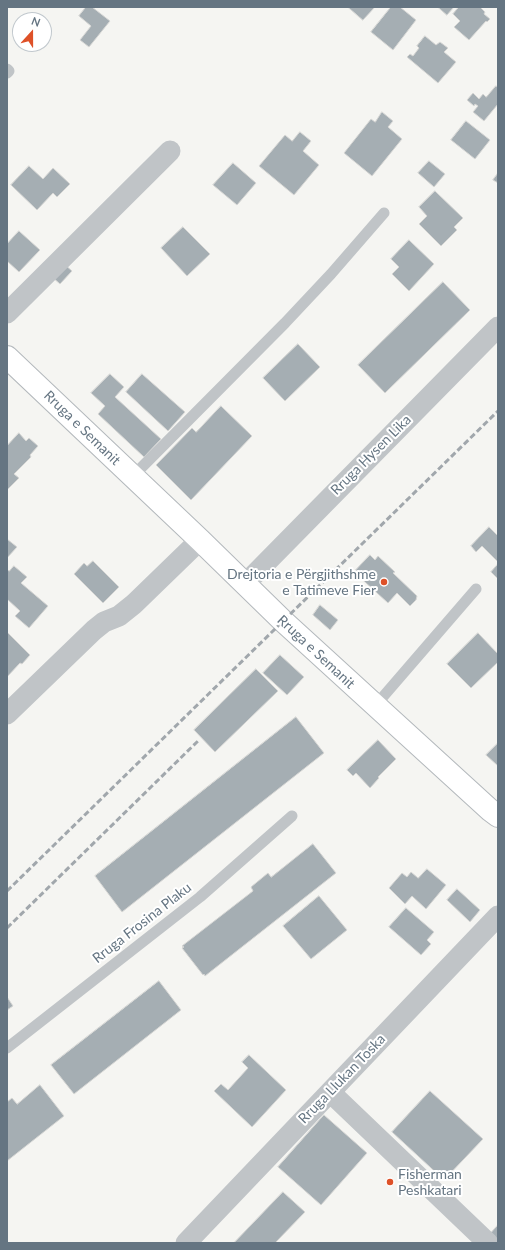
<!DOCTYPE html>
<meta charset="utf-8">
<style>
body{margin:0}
#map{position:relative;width:505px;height:1250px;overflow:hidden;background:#f5f5f2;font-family:Lato,sans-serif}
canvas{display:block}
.frame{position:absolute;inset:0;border:8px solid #657582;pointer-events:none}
.north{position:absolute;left:12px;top:12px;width:40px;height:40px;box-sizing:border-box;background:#fff;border:1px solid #c1c8cd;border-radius:50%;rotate:21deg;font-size:11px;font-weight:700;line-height:16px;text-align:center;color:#657582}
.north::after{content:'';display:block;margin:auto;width:14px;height:18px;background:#de5128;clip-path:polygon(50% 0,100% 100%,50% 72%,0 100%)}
</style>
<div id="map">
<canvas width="505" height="1250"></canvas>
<div class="frame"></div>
<div class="north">N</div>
</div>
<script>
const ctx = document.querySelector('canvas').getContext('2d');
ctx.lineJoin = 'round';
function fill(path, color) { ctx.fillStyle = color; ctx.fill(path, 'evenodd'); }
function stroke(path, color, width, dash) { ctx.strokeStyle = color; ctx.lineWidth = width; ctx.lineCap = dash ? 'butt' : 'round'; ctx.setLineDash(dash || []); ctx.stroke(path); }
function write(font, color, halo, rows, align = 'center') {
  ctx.font = font + ' Lato,sans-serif'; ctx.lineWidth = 4; ctx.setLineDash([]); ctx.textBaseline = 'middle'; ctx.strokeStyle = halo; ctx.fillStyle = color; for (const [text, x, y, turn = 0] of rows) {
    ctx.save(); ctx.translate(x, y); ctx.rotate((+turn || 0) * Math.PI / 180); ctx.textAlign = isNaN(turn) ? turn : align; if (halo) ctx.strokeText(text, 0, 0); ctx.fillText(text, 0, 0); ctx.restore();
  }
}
const building = new Path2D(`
 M86 7H92L110 21 89 47 80 40 91 26 79 16Z
 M348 7H375L363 20Z
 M391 7H400L416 20 393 50 371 32Z
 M438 7H454L447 15Z
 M459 7H480L485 12 484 14 490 19 487 22 486 21 469 40 454 27 460 21 453 14Z
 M425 36 436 45 440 42 448 48 444 52 456 62 438 83 407 57 410 54 413 56 419 48 417 46Z
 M496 86 498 87V104L484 121 473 112 478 106 475 104 474 106 467 100 473 93 479 99 483 94 486 97Z
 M382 112 393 121 388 127 402 139 372 176 344 153 371 119 375 122Z
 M466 121 490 140 475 159 451 140Z
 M300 132 311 141 303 151 319 165 294 195 259 166 285 135 292 141Z
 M429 161 445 174 434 187 418 173Z
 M233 163 256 183 237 205 213 185Z
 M29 166 43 179 53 168 70 184 57 197 53 193 37 210 11 185Z
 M498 173V183L493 180Z
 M435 191 463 218 454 227 457 230 441 246 419 224 427 216 419 207Z
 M183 227 210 254 187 276 161 248Z
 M19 231 40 250 19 272 7 261V244Z
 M409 240 434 264 409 291 392 274 399 267 391 259Z
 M63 263 72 271 60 284 51 276Z
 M443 282 470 310 385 393 358 365Z
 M298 344 320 367 285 401 263 378Z
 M110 374 124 387 115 397 161 439 144 457 98 414 105 406 91 393Z
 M142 374 185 412 168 431 126 392Z
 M221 406 252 436 191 500 156 465 192 428 196 432Z
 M19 433 26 441 29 438 38 446 30 455 31 457 14 474 19 478 7 490V446Z
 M489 527 498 536V562L482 546 476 552 471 546Z
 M7 539 17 547 7 558Z
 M370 555 375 560 378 556 395 572 393 573 417 596 416 600 410 606 397 593 388 603 354 572Z
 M93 561 119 587 103 603 74 574 84 563 87 566Z
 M498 564V579L491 572Z
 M14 566 27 577 21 583 48 606 29 628 15 616 20 611 7 599V569L9 571Z
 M320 605 338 620 330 630 313 615Z
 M7 632 30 655 22 664 20 663 7 677Z
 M478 633 498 654V662L471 688 447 664Z
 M280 655 304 677 287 695 263 673Z
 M256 669 278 691 215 752 194 730Z
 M296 717 324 753 122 912 95 876Z
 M378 740 396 759 378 777 379 778 370 788 356 773 353 776 347 770Z
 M498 743V766L486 755Z
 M313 844 336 873 205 976 204 974 203 975 182 948 184 947 182 946 253 891 251 887 268 873 271 877Z
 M427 869 446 885 426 909 412 896 405 904 389 888 402 873 407 877 411 872 418 878Z
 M457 889 480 910 470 922 447 900Z
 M319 896 347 930 311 959 283 926Z
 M406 908 434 932 427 940 431 944 421 955 389 927Z
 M159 981 181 1010 74 1094 51 1065Z
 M7 997 13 1006 7 1010Z
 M249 1055 286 1090 252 1127 214 1091 221 1084 228 1090 248 1068 242 1062Z
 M40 1085 64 1116 7 1161V1102L12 1098 17 1104Z
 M430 1091 483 1139 444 1180 392 1132Z
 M324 1115 367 1153 321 1205 278 1167Z
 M283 1192 305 1212 275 1243H234Z
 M498 1225V1242L490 1234Z`);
fill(building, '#a5aeb3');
stroke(building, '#d6d6d4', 1);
const secondary = new Path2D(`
 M7 357 200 540 283 621 490 810 498 816`);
stroke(secondary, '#b3b8bc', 24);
stroke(new Path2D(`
 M7 69 9 71 7 73
 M133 476 285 323 331 274 384 213
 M375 706 476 589
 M7 1048 200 897 292 816`), '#c0c4c7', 11);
stroke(new Path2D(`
 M7 313 170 151
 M245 584 498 327
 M7 714 94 630 104 622 119 616 134 604 200 540
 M330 1092 488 1243
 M186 1243 498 916`), '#c0c4c7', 21);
stroke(secondary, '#fff', 22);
stroke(new Path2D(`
 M7 891 498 411
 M7 928 199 740`), '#a1a7ac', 3, [6, 3]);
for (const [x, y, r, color] of [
 [384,582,4,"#de5128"],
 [390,1182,4,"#de5128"]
]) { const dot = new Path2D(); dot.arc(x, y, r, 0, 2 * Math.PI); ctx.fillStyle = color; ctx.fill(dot); stroke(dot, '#fff', 1.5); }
write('14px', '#657582', '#fff', [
 ["Rruga e Semanit",82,428,44],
 ["Rruga Hysen Lika",371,455,-45],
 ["Rruga e Semanit",316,652,43],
 ["Rruga Frosina Plaku",142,923,-38],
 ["Rruga Llukan Toska",342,1079,-46]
]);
write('14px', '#657582', '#fff', [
 ["Drejtoria e Përgjithshme",376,574],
 ["e Tatimeve Fier",376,590],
 ["Fisherman",398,1174,"left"],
 ["Peshkatari",398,1190,"left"]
], 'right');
</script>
